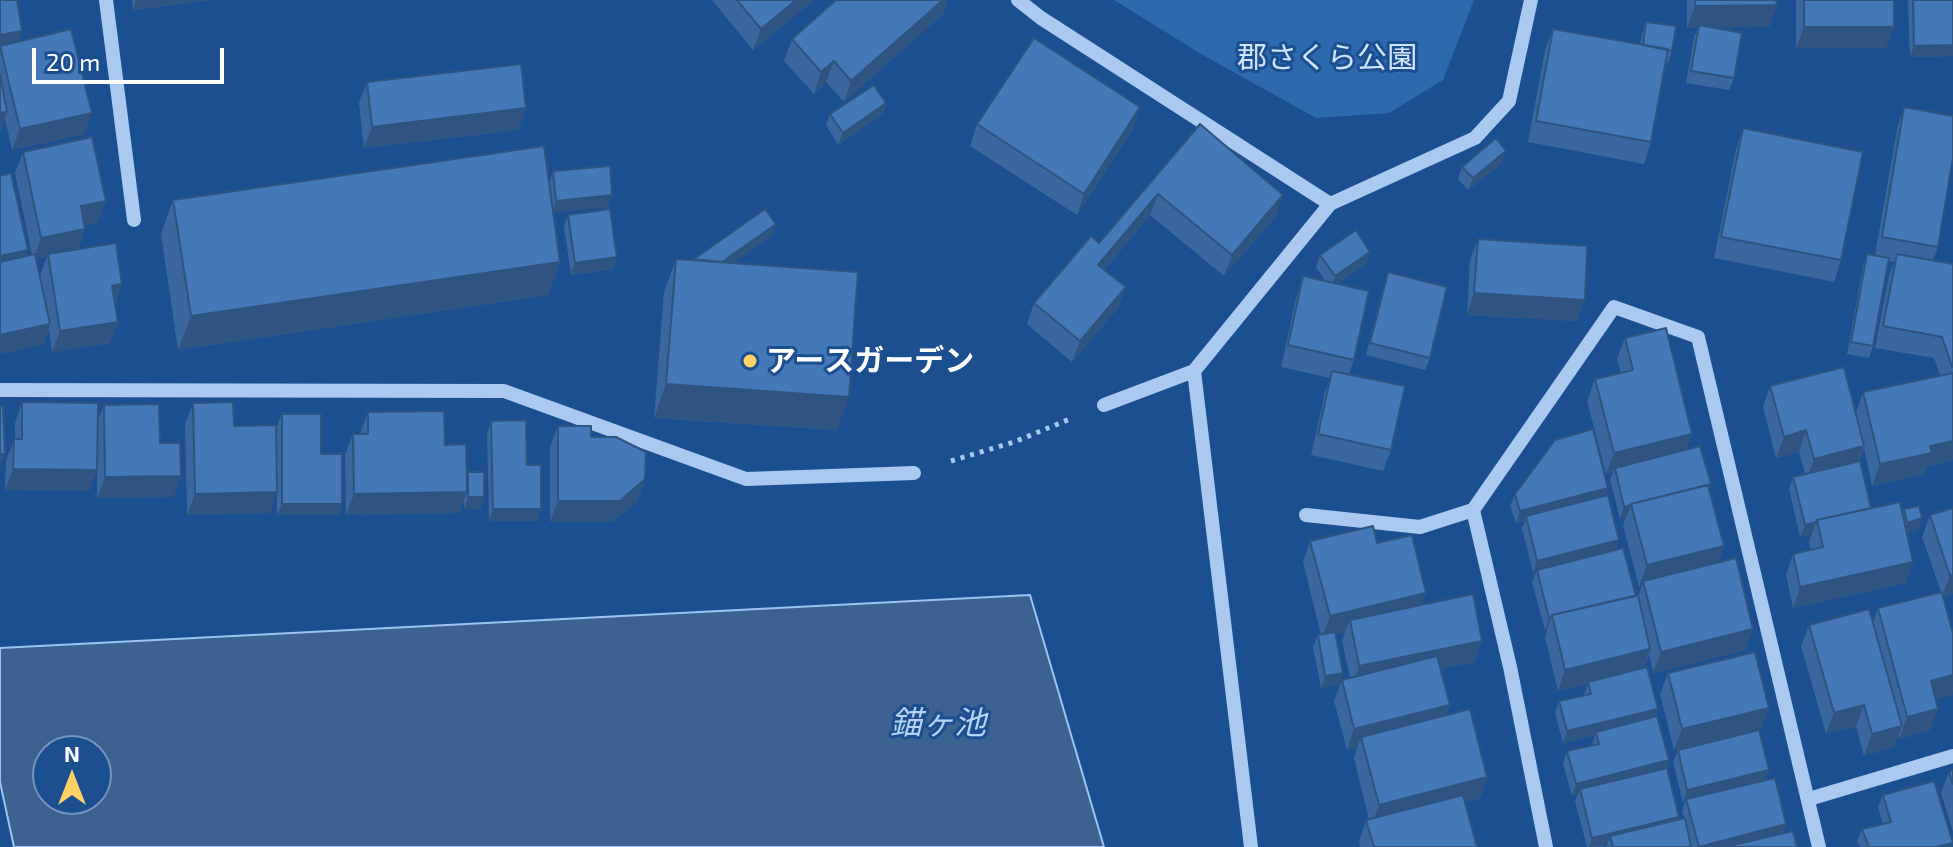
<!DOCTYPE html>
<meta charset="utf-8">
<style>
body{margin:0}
#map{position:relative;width:1953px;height:847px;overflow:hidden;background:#1b4f8f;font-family:"Exo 2",sans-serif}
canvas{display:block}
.north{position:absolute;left:32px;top:735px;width:80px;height:80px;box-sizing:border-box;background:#1b4f8f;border:2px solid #7695bc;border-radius:50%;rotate:0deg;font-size:22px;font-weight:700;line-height:32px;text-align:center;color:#fff}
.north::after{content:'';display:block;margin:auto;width:28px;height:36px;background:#ffd166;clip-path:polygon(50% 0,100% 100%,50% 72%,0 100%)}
.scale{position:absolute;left:32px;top:48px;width:192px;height:36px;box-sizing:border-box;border:4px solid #fff;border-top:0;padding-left:10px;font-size:24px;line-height:28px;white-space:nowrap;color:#fff;-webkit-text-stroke:6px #1b4f8f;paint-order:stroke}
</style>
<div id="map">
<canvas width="1953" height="847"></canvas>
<div class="north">N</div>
<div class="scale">20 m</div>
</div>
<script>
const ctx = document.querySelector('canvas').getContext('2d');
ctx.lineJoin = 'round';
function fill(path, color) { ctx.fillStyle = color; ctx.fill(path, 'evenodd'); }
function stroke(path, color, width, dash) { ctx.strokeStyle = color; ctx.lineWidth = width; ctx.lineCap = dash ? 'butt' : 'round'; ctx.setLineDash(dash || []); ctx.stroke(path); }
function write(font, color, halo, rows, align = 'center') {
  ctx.font = font + ' "Exo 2","Noto Sans JP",sans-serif'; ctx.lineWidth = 6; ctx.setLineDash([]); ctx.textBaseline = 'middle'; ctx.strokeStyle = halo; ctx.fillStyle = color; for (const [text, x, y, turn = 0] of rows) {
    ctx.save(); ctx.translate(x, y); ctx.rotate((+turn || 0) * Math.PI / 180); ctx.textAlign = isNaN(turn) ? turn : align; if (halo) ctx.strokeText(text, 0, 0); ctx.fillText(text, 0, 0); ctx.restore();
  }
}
fill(new Path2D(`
 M1114 0H1474L1443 80 1389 113 1316 118 1201 54Z`), '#2e69ad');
const water = new Path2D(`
 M1030 595 1104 847H14L0 782V648ZM48 751H96V799H48Z`);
fill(water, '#3c6290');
stroke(water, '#9cc4f0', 2);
stroke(new Path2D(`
 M951 461 1014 442 1070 419`), '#a9c9ee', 5, [4, 6]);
stroke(new Path2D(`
 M106 0 134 220
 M1018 0 1041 18 1330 204
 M1194 371 1251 847
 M0 390 504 391 746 479 914 473
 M1104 405 1194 371 1330 204 1475 138 1509 101 1531 0
 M1306 515 1420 527 1473 510
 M1809 799 1953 756
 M1546 847 1510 667 1473 510 1614 307 1698 337 1819 847`), '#a9c9ee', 14);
fill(new Path2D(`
 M0 0 22 31 18 41 84 134 12 150 5 119 0 132Z
 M132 0H209L133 10Z
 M712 0H814L753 50Z
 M1687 0H1776L1777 5 1769 27H1711L1734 78 1729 90 1686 83 1694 37 1698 28H1687Z
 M1796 0H1894L1886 48H1796Z
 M1908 0H1953V56L1910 57Z
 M943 14 844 102 826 82 814 94 784 61 792 39Z
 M1646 22 1672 51 1668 63 1666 62 1651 142 1644 164 1528 142 1545 50 1553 29 1640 44 1642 34Z
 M367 82 526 108 518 130 364 148 359 103Z
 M886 103 882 115 838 145 826 125 830 114Z
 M1904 107 1938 247 1933 260 1953 264V460L1927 467 1924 474 1872 486 1864 448 1859 461 1871 508 1902 512 1904 509 1922 518 1918 530 1907 533 1906 583 1793 608 1786 575 1793 554 1811 550 1809 541 1812 534 1800 537 1789 489 1793 477 1805 474 1799 452 1776 458 1763 407 1770 386 1856 413 1863 392 1940 375 1934 358 1875 348 1889 275 1894 262 1888 261 1873 346 1869 358 1847 354 1863 266 1867 254 1875 255 1897 129Z
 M977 124 1133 129 1077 215 970 146Z
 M1200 124 1276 216 1224 276 1150 215 1104 270 1126 287 1118 308 1072 362 1027 324 1034 303 1099 243Z
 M1743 128 1841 260 1834 282 1714 258 1736 149Z
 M23 152 98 222 85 225V229L78 249 122 284 115 304 110 343 52 352 49 329 43 345 26 256 32 255 15 173ZM47 256 40 275 36 259Z
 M1502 163 1468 190 1458 179 1462 167Z
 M553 171 612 195 608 207 553 212 560 262 548 295 178 350 161 234 173 200 549 183Z
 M568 215 617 257 613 269 571 275 564 226Z
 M772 236 733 263 837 430 654 418 664 292 676 259 693 260Z
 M1478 239 1577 321 1467 315 1470 260Z
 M1370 252 1366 264 1337 284 1354 360 1349 374 1391 450 1383 471 1311 455 1325 392 1330 378 1281 367 1296 298 1303 276 1326 282 1316 267 1320 255Z
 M1388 272 1430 358 1425 370 1366 355 1384 284Z
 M1625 338 1686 450 1711 484 1709 489 1724 546 1718 563 1753 629 1745 650 1653 673 1649 654 1644 668 1658 709 1655 717 1669 760 1666 769 1678 820 1684 818 1682 811 1685 802H1683L1673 762 1678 750 1769 770 1765 780 1786 824 1783 833 1797 847H1606L1607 846 1601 847H1587L1575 801 1578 794 1572 796 1563 763 1567 751 1592 745 1595 735 1563 743 1555 713 1559 701 1584 695 1588 684 1558 691 1545 637 1547 630H1545L1532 582 1536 572 1533 573 1522 528 1525 521 1516 523 1510 506 1515 494 1606 496 1615 550 1636 596H1638L1642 586 1639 587 1623 525 1626 517 1620 519 1610 480 1613 472 1606 474 1587 401 1595 379 1621 373 1617 359Z
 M22 402 97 423 104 405 160 443 181 476 173 497 97 498V470L89 491 5 490 6 460 15 439V423Z
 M193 403 270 513 187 515 185 424Z
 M368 412 466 478 468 472 484 497 480 509H464V499L459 513 346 515 345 455 353 434H360Z
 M282 414 342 504 338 515H277V426Z
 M491 421 541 509 537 521H489L487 433Z
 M558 426 591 437 638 501 612 522H550V447Z
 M1953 508V594L1943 597 1953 634V695L1935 699 1930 730 1899 739 1898 735 1894 747 1864 756 1856 726 1826 734 1801 646 1809 625 1873 623 1878 608 1941 592 1922 537 1930 515Z
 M1310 541 1377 543 1422 605 1482 641 1474 662 1441 669 1450 705 1446 715 1487 777 1480 798 1465 802 1477 847H1360L1359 842 1366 820H1369L1354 758 1357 748 1347 750 1334 701 1342 680 1350 678 1342 641 1345 632 1335 634 1343 673 1339 684 1321 688 1313 647 1318 635H1321L1303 562Z
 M1668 673 1761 729 1674 750 1660 694Z
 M1953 770V832L1941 793 1949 772Z
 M1883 795 1953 843 1951 847H1860L1857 841 1862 829 1883 824 1878 807Z`), '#3a679d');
fill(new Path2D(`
 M136 0H209L133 10Z
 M796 0H814L753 50 761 29Z
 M943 0H948L943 14 844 102 851 81Z
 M1777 5 1769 27 1687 28 1695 6Z
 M1804 27H1894L1886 48H1796Z
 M22 31 15 52 0 46V47V35Z
 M1953 45V56L1910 57 1914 46Z
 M834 61 826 82 814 94 821 72Z
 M886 103 882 115 838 145 843 133Z
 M1140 107 1133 129 1077 215 1084 194Z
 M526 108 518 130 364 148 372 127Z
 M7 112 0 132V113Z
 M92 113 84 134 12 150 20 129Z
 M1506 151 1502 163 1468 190 1473 178Z
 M1158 194 1150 215 1090 286 1098 265Z
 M612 195 608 207 552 213 556 201Z
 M1283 195 1276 216 1224 276 1232 255Z
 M106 201 98 222 73 227 81 206Z
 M776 224 772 236 701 286 705 274Z
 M85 229 78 250 48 254 47 256 33 259 41 238Z
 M28 250 21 271 0 275V256Z
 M1370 252 1366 264 1331 288 1335 276Z
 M617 257 613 269 571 275 575 263Z
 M560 262 548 295 178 350 191 316Z
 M122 284 115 305 112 286Z
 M1126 287 1118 308 1072 362 1080 341Z
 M1474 293 1585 300 1577 321 1467 315Z
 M118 322 110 343 52 352 60 331Z
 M50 324 43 345 0 354V335Z
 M666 384 849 397 837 430 654 418Z
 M1806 430 1799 452 1776 458 1784 437Z
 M1692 434 1684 455 1615 468 1613 472 1606 474 1614 453Z
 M1953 441V460L1927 467 1924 474 1872 486 1880 464 1930 446Z
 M1864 446 1856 468 1807 480 1814 459Z
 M0 454H5L0 466Z
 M13 469 97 470 89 491 5 490Z
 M181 476 173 497 97 498 105 477Z
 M645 479 638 501 612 522H550L558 501Z
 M1608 488 1604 500 1526 516 1525 521 1516 523 1520 511Z
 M277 492 270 513 187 515 195 494Z
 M467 492 459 513 346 515 354 494Z
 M468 497H484L480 509H464Z
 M282 504H342L338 515H277Z
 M1631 505 1626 517 1620 519 1624 507Z
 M493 509H541L537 521H489Z
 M1922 518 1918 530 1903 535 1907 523Z
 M1816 522 1812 534 1800 537 1805 525Z
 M1619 540 1615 552 1533 573 1537 561Z
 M1724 546 1716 568 1643 581 1642 586 1639 587 1647 565Z
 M1913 562 1906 583 1793 608 1800 587Z
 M1953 575V594L1942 597 1950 576Z
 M1426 593 1418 614 1350 620 1345 632 1322 638 1330 616Z
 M1549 618H1551L1547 630H1545Z
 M1753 629 1745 650 1653 673 1661 652Z
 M1482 641 1474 662 1352 688 1359 666Z
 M1650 649 1643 671 1558 691 1565 670Z
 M1343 673 1339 684 1321 688 1325 676Z
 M1953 675V695L1923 702 1931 681Z
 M1450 705 1442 726 1361 737 1357 748 1347 750 1354 729Z
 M1864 705 1856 726 1826 734 1834 713Z
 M1769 708 1761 729 1674 750 1682 729Z
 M1658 709 1653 721 1596 732 1595 735 1563 743 1567 731Z
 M1938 709 1930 730 1899 739 1907 717Z
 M1902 726 1894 747 1864 756 1872 734Z
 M1669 760 1665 772 1580 789 1578 794 1572 796 1576 784Z
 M1769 770 1764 782 1686 799 1685 802H1683L1687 790Z
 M1487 777 1480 798 1371 826 1379 805Z
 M1679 817 1675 829 1610 836 1607 846 1589 847 1592 838Z
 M1786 824 1782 836 1740 847H1699Z
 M1953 843 1951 847H1936Z`), '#305480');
const building = new Path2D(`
 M0 0H17L22 31 0 35Z
 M737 0H796L761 29Z
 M836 0H943L851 81 834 61 821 72 792 39Z
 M1695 0H1776L1777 5 1695 6Z
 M1804 0H1894V27H1804Z
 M1913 0H1953V45L1914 46Z
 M1646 22 1676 26 1672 51 1643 45Z
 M1699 25 1742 33 1734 78 1691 71Z
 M71 29 92 113 20 129 0 46Z
 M1553 29 1668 49 1651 142 1536 121Z
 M1034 38 1140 107 1084 194 977 124Z
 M521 64 526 108 372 127 367 82Z
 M0 74 7 112 0 113Z
 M874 85 886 103 843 133 830 114Z
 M1904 107 1953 116V157L1938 247 1882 237Z
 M1200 124 1283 195 1232 255 1158 194 1098 265 1126 287 1080 341 1034 303 1091 236 1099 243Z
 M1743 128 1863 152 1841 260 1721 237Z
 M92 137 106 201 81 206 85 229 41 238 23 152Z
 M1496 138 1506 151 1473 178 1462 167Z
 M544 146 560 262 191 316 173 200Z
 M610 166 612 195 556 201 553 171Z
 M11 173 28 250 0 256V176Z
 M610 209 617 257 575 263 568 215Z
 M765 209 776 224 722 262 694 259Z
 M1356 230 1370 252 1335 276 1320 255Z
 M1478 239 1587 246 1585 300 1474 293Z
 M116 243 122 284 112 286 118 322 60 331 48 254Z
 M35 254 50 324 0 335V262Z
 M1867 254 1889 258 1873 346 1851 342Z
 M1897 254 1953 264V366L1952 367 1942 337 1883 326Z
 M676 259 858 272 849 397 666 384Z
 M1388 272 1447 287 1430 358 1370 343Z
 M1303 276 1369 291 1354 360 1288 345Z
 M1666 328 1692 434 1614 453 1595 379 1633 370 1625 338Z
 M1844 367 1864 446 1814 459 1806 430 1784 437 1770 386Z
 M1332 371 1405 386 1391 450 1318 434Z
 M1953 373V441L1930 446 1932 453 1880 464 1863 392Z
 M22 402 98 403 97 470 13 469 14 439H22Z
 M233 402 234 426 276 425 277 492 195 494 193 403Z
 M159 404 160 443H180L181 476 105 477 104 405Z
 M0 406H3L5 454H0Z
 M444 411 445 445 466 444 467 492 354 494 353 434H368V412Z
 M282 414H321V454H342V504H282Z
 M526 420 527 465H541V509H493L491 421Z
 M558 426H591V437H616L646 452 645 479 620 501H558Z
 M1593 429 1608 488 1520 511 1515 494 1555 440Z
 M1700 446 1711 484 1631 504V505L1624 507 1615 468Z
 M1860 461 1871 508 1817 520 1816 522 1805 525 1793 477Z
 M468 472H484V497H468Z
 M1708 485 1724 546 1647 565 1631 504Z
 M1608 495 1619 540 1537 561 1526 516Z
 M1900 502 1913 562 1800 587 1793 554 1823 547 1817 520Z
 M1919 506 1922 518 1907 523 1904 509Z
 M1953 508V575L1950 576 1930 515Z
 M1373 526 1377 543 1412 535 1426 593 1330 616 1310 541Z
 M1623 548 1636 596 1552 615 1551 618H1549L1537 570Z
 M1736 558 1753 629 1661 652 1643 581Z
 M1942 592 1953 634V675L1931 681 1938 709 1907 717 1878 608Z
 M1473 594 1482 641 1359 666 1350 620Z
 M1638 595 1650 649 1565 670 1552 615Z
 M1869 609 1902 726 1872 734 1864 705 1834 713 1809 625Z
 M1335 632 1343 673 1325 676 1318 635Z
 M1755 652 1769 708 1682 729 1668 673Z
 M1437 656 1450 705 1354 729 1342 680Z
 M1647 667 1658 709 1567 731 1559 701 1591 694 1588 682Z
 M1470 709 1487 777 1379 805 1361 737Z
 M1657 716 1669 760 1576 784 1567 751 1599 744 1596 732Z
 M1759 730 1769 770 1687 790 1678 750Z
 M1667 768 1679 817 1592 838 1580 789Z
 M1953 770V784L1949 772Z
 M1775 778 1786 824 1699 847 1686 799Z
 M1934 781 1953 843 1936 847H1869L1862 829 1891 822 1883 795Z
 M1463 795 1477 847H1374L1366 820Z
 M1685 818 1691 847H1613L1610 836Z
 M1793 831 1797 847H1725Z`);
fill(building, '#4478b7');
stroke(building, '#305480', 2);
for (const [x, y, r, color] of [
 [750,361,8,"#ffd166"]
]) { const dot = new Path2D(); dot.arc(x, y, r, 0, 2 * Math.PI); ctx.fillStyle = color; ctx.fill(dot); stroke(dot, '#1b4f8f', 3); }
write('30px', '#cfe3fa', '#1b4f8f', [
 ["郡さくら公園",1327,58]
]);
write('bold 30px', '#fff', '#1b4f8f', [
 ["アースガーデン",766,361]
], 'left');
write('italic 32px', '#b5d3f5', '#1b4f8f', [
 ["錨ヶ池",938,723]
]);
</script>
